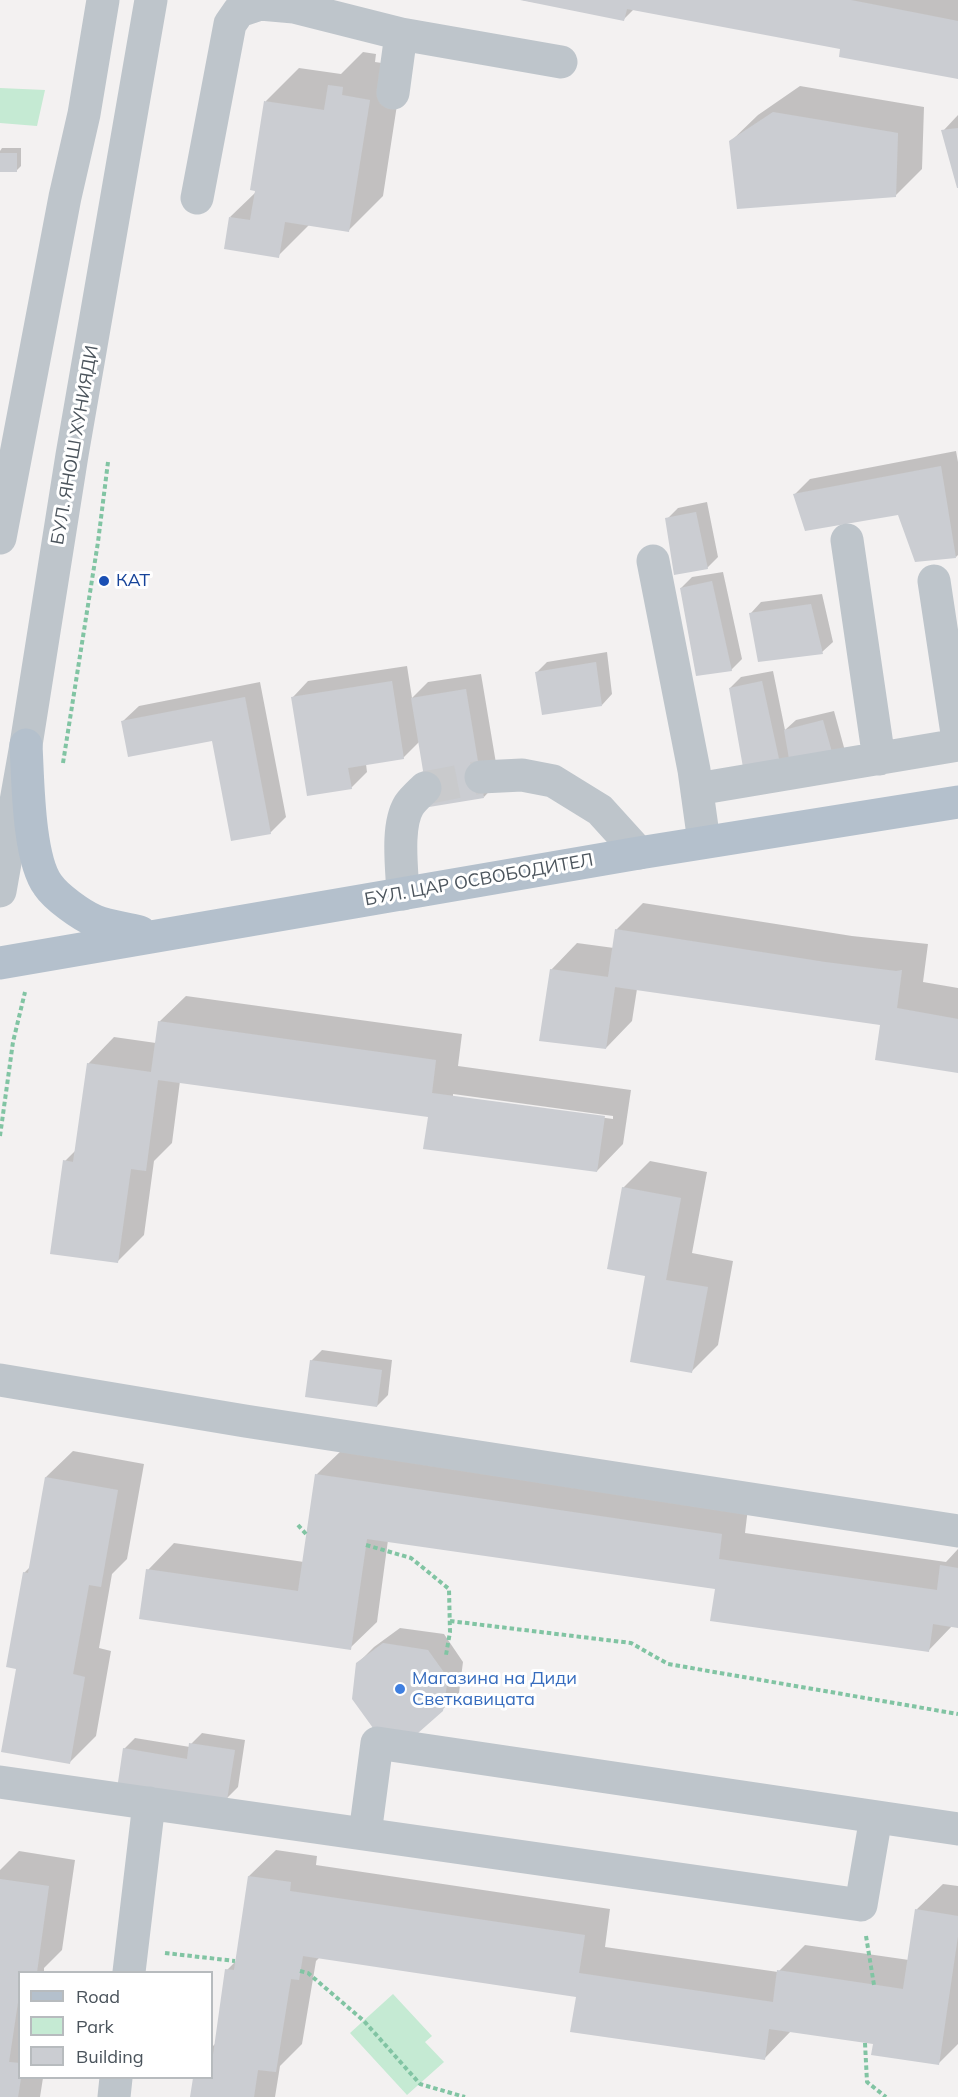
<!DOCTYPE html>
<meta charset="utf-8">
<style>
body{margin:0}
#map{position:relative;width:958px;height:2097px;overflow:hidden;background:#f3f1f1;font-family:Mulish,sans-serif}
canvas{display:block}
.legend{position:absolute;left:18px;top:1971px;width:195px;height:108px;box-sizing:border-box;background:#fff;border:2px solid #b7bbbe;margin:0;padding:8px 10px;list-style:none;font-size:18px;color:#4b545c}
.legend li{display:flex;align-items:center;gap:12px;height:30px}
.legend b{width:30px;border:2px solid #b7bbbe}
</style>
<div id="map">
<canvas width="958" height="2097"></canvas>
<ul class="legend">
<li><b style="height:8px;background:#b4c0cc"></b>Road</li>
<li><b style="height:16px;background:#c5ead3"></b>Park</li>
<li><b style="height:16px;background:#cbcdd2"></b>Building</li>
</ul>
</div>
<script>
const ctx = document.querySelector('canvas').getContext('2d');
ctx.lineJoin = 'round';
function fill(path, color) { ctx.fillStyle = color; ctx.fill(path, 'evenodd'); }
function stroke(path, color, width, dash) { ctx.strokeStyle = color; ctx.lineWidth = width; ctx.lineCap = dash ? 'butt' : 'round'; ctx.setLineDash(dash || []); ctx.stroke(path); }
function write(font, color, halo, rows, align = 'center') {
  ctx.font = font + ' Mulish,sans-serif'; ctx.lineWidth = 6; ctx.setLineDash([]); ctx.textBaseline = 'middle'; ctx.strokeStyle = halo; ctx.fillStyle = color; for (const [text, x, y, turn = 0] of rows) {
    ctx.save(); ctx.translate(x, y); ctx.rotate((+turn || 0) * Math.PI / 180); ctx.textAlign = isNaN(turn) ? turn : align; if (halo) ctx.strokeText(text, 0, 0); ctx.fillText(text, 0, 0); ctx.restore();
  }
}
fill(new Path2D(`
 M0 88 45 90 37 126 0 123Z
 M393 1994 432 2036 425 2042 444 2062 407 2095 350 2033Z`), '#c5ead3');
fill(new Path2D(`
 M522 0H958V77L842 48 634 9 624 19Z
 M363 52 376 54 375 62 403 66 383 196 349 230 310 224 278 256 230 217 256 192 266 101 299 68 341 74Z
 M800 86 924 107 922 169 895 196 731 141 758 115Z
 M958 115V185L943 131Z
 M2 148H21V166L16 171H0V151Z
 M956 451 958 462V555L956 557 899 514 795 494 810 479Z
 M707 502 718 557 707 568 667 519 678 508Z
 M723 572 742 659 731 670 681 588 692 577Z
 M822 594 833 642 822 652 751 613 761 602Z
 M607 652 612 694 602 705 537 672 547 662Z
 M407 666 412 698 428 682 481 674 499 781 484 797 420 741 403 758 366 764 367 772 351 788 293 697 308 681Z
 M773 671 785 730 796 720 834 711 845 751 780 766 730 688 741 677Z
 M260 682 286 817 270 833 213 740 123 721 139 706Z
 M643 903 852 936 928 944 923 982 958 988V1071L882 1024 637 989 632 1021 606 1048 551 970 577 943 614 948 616 930Z
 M186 996 462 1034 458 1066 631 1090 623 1144 597 1171 429 1116 180 1081 172 1143 154 1161 144 1235 117 1262 65 1161 76 1150 88 1064 114 1037 156 1043 159 1022ZM453 1094 613 1116V1119L453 1097Z
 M650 1161 707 1172 692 1253 733 1261 718 1345 692 1371 647 1274 623 1188Z
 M322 1350 392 1360 388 1395 377 1406 311 1361Z
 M343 1449 748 1508 745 1533 946 1562 958 1549V1626L953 1625 929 1650 716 1587 388 1540 377 1622 350 1648 148 1570 174 1543 304 1562 316 1475Z
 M73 1451 144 1464 127 1559 112 1574 99 1648 111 1651 96 1736 69 1763 18 1668 24 1573 31 1566 46 1477Z
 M400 1628 444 1634 463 1662 459 1693 442 1710 358 1663 374 1647Z
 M202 1733 245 1740 238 1787 227 1798 124 1749 135 1738 190 1747 191 1744Z
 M276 1850 317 1856 316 1865 610 1909 605 1947 778 1972 805 1945 909 1960 916 1910 943 1884 958 1886V2044L938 2064 874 2043 791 2031 764 2059 577 1996 320 1957 316 1961 302 2044 280 2066 275 2097H192L195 2078H212V2047L216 2043 227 1970 237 1960 249 1876Z
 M19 1851 75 1860 62 1950 44 1968V1972H20V2078H43L40 2097H0V1870Z`), '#0003');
fill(new Path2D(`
 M520 0H851L958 21V79L839 57 840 49 627 9 624 21Z
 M328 85 343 87 342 95 370 100 349 232 285 222 279 258 224 249 229 217 250 220 255 191 250 190 264 101 324 110Z
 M773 112 898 133 896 197 737 209 729 141Z
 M958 128V188H957L941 130Z
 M0 153H17V172H0Z
 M941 466 956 558 915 562 898 515 805 531 793 494Z
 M696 512 708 569 674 575 665 518Z
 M712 581 732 671 696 676 680 588Z
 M811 604 823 654 758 662 749 613Z
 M596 662 602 706 542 715 535 672Z
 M392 681 404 759 348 768 352 789 307 796 291 697Z
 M762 681 781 768 744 773 729 688Z
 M466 689 484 798 429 807 411 698Z
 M245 697 271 834 231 841 212 741 128 757 121 721Z
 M823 720 835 763 791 770 784 730Z
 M615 929 825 962 896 971 902 970 897 1008 958 1019V1073L875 1060 880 1025 615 987 606 1049 539 1041 550 969 608 977Z
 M158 1021 436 1060 432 1093 605 1116 597 1172 423 1149 428 1117 158 1080 146 1171 131 1169 118 1263 50 1254 63 1160 73 1162 87 1063 151 1072Z
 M622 1187 681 1198 666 1280 708 1287 692 1373 630 1362 645 1276 607 1269Z
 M310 1360 382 1370 377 1407 305 1397Z
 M315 1474 722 1534 719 1559 788 1569 937 1590 940 1565 958 1568V1628L933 1624 929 1652 710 1621 715 1589 367 1539 351 1650 139 1619 146 1569 298 1591Z
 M45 1477 118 1490 101 1587 89 1585 73 1674 85 1677 70 1764 1 1752 16 1669 6 1667 23 1572 28 1573Z
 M383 1643 428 1650 448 1678 443 1711 418 1733 373 1728 352 1699 356 1663Z
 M189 1743 235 1750 227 1800 117 1789 123 1748 187 1759Z
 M248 1876 291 1882 290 1891 585 1935 579 1973 773 2002 777 1970 903 1989 915 1909 958 1916V1936L939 2065 871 2055 873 2044 769 2029 765 2060 570 2032 576 1997 303 1956 299 1980 291 1979 276 2072 258 2070 254 2097H190L193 2078H212V2062L225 1969 234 1970Z
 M0 1879 49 1886 37 1972H20V1989L9 2062 20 2063 21 2078 18 2097H0Z`), '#cbcdd2');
stroke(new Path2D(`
 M425 788 481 777`), '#c9cacc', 33, [33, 16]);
stroke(new Path2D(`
 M63 763 98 542 108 462
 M0 1136 13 1042 25 992
 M298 1525 306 1534
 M366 1545 411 1558 449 1589 450 1632 446 1655
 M450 1621 631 1643 668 1664 958 1714
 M866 1936 874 1985
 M165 1953 235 1961
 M300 1971 308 1973 364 2021 420 2084 465 2097
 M865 2043 867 2082 886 2097`), '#81c4a3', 4, [4.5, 3]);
stroke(new Path2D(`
 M295 0 294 7 401 34 561 62
 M393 93 401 34
 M197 198 230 24 239 11 260 4 294 7
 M0 538 65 197 84 114 103 0
 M847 540 879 759
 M653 561 694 770 704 842
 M934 581 958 740
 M481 777 522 775 553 781 600 810 639 853
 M697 789 958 745
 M0 891 26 745 72 455 151 0
 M403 894C402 869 396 826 409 805 413 799 420 793 425 788
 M0 1380 245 1421 958 1531
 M0 1782 861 1905 876 1817
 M365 1834 377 1743 958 1829
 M129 1972 149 1803
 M114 2097 116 2078`), '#bec5cb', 33);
stroke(new Path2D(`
 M26 745C28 779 28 858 48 885 56 897 81 915 95 921 109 927 126 928 140 932
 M0 963 639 853 958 802`), '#b4c0cc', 33);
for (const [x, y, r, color] of [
 [104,581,6,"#1a4fb4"],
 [400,1689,6,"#3f7fe0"]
]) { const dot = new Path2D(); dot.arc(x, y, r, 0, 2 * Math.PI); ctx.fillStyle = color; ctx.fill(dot); stroke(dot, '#fff', 2); }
write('18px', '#4b545c', '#fff', [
 ["БУЛ. ЯНОШ ХУНИЯДИ",75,445,-80],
 ["БУЛ. ЦАР ОСВОБОДИТЕЛ",479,880,-10]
]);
write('18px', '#164399', '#fff', [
 ["КАТ",116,581]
], 'left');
write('18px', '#366cbe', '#fff', [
 ["Магазина на Диди",412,1679],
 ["Светкавицата",412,1700]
], 'left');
</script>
